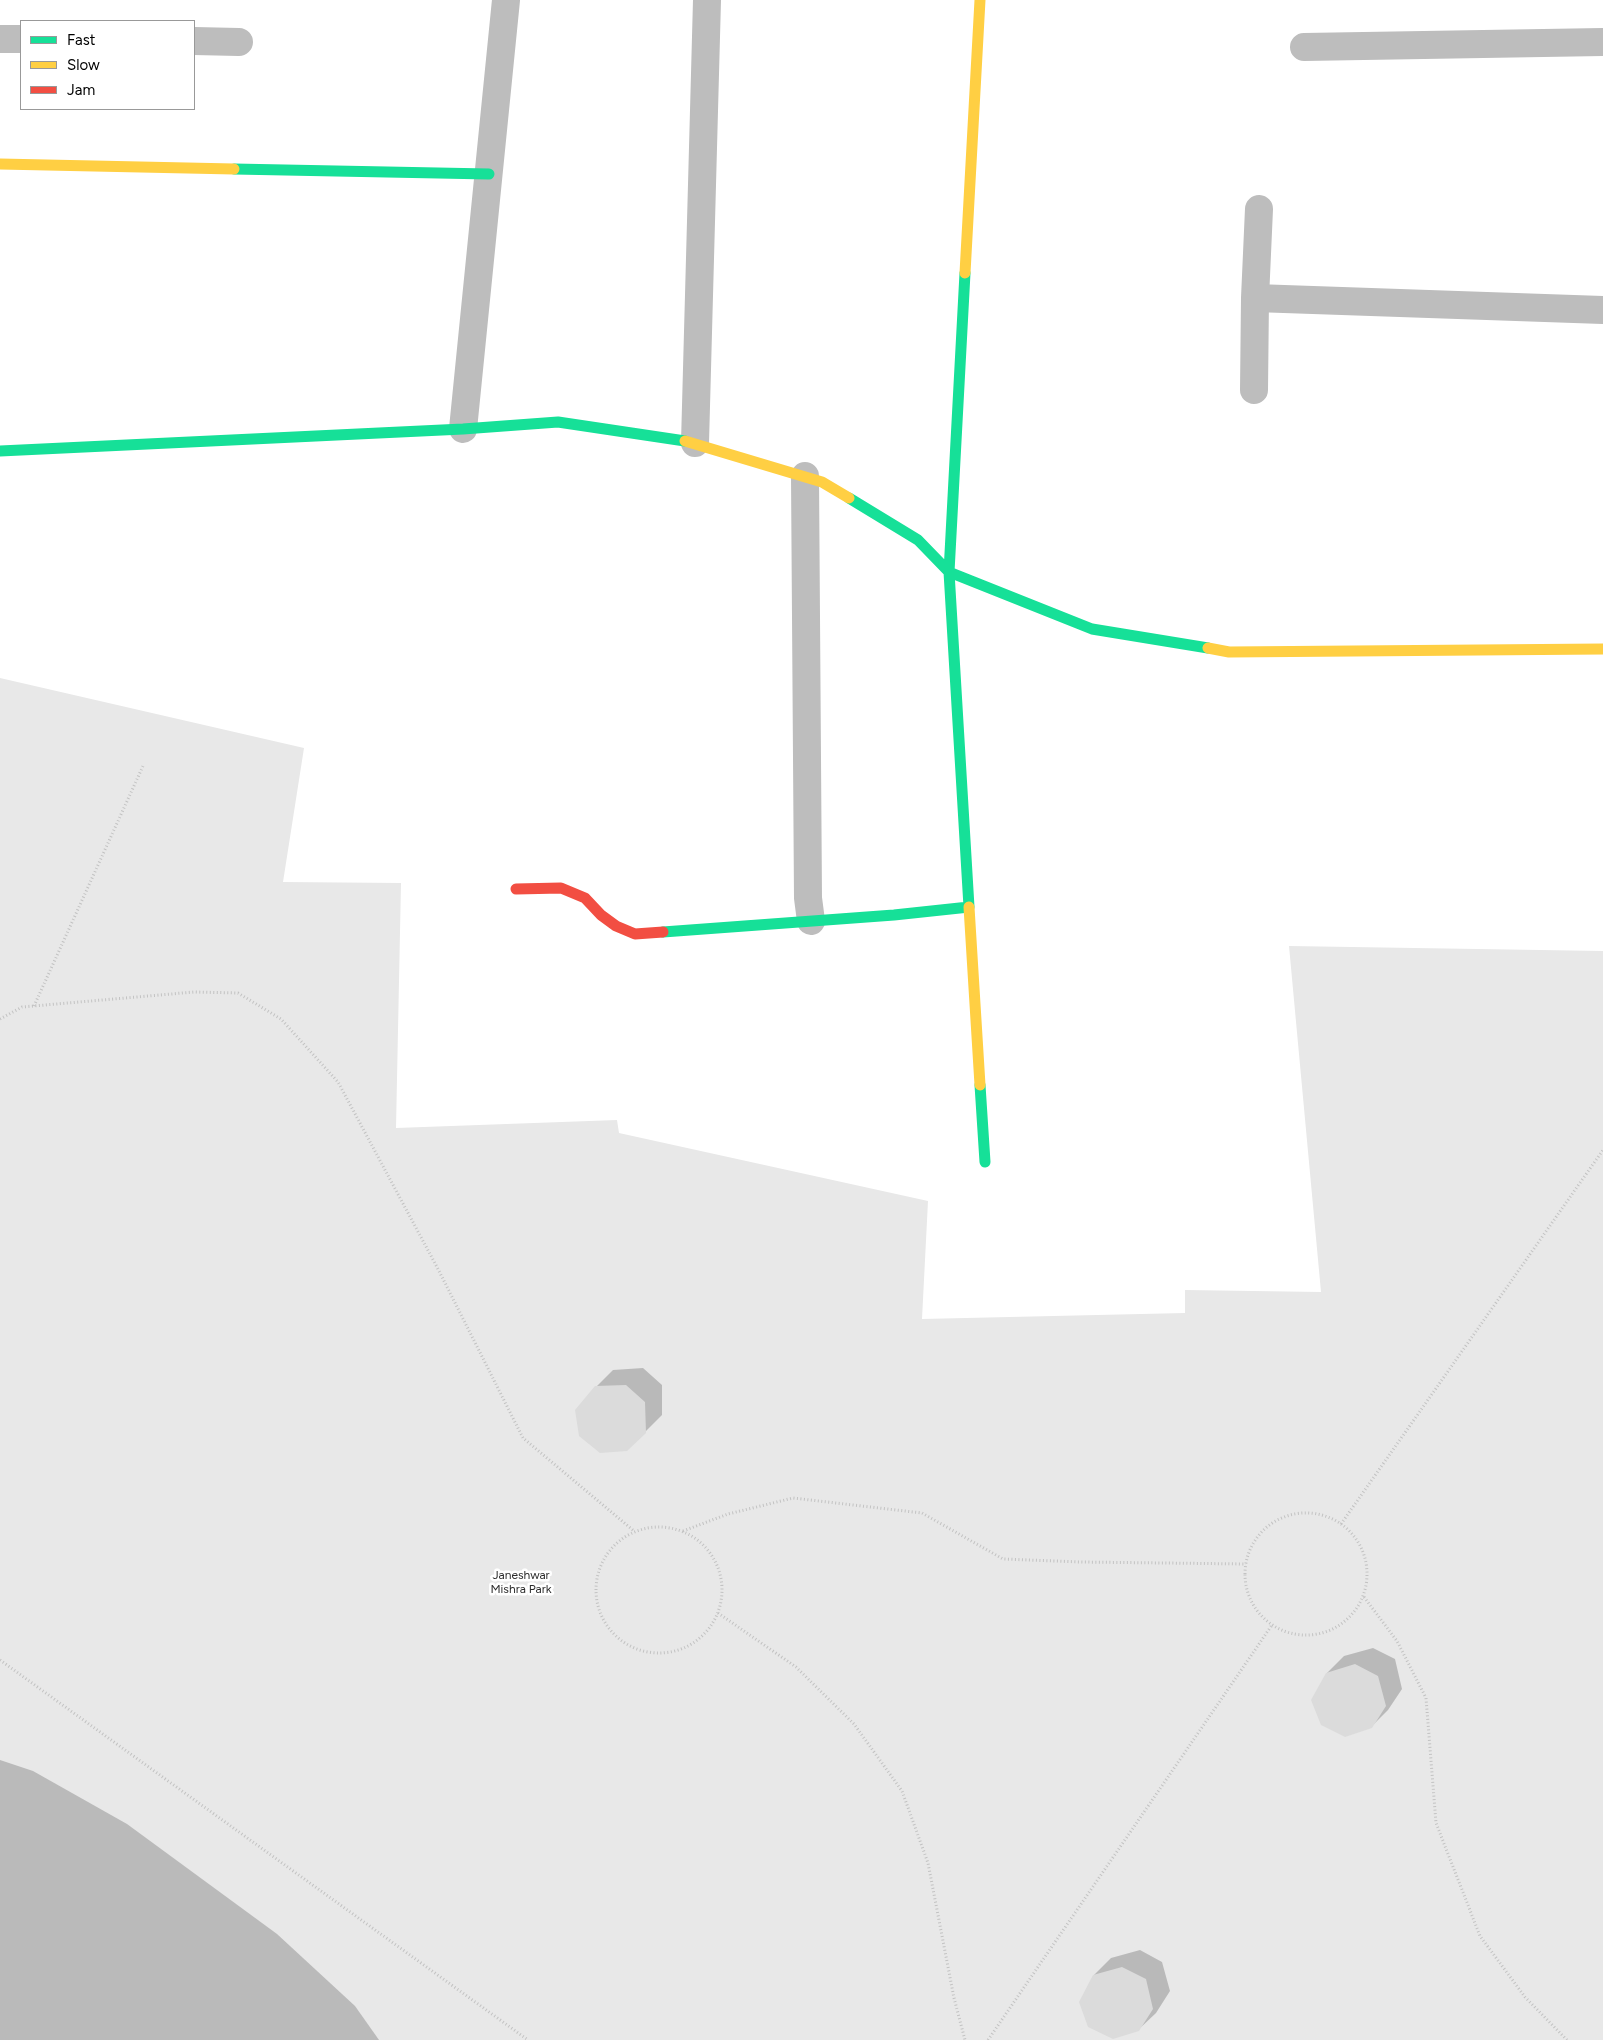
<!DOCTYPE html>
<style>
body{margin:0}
#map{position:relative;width:1603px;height:2040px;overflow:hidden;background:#fff;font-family:Figtree,sans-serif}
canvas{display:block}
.legend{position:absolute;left:20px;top:20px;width:175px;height:90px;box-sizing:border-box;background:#fff;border:1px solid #999;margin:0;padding:6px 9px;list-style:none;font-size:15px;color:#000}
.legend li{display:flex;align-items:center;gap:10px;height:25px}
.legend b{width:25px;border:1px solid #999}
</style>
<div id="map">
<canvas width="1603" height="2040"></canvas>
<ul class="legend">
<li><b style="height:6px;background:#16e098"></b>Fast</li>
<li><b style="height:6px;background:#ffcf43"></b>Slow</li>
<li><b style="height:6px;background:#f24e42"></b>Jam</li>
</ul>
</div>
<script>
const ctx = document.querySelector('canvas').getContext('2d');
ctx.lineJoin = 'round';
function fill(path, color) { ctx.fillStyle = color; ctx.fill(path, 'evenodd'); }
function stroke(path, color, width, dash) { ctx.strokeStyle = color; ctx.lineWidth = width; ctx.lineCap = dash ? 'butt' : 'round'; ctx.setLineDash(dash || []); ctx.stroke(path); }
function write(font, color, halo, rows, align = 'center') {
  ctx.font = font + ' Figtree,sans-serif'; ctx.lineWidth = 5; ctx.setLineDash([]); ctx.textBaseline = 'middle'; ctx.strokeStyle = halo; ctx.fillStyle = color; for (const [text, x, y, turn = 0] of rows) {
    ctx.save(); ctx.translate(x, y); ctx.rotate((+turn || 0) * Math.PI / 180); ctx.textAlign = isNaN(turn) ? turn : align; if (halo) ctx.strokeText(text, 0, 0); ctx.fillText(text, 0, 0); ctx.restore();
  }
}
fill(new Path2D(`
 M0 678 304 748 283 882 401 883 396 1128 617 1120 619 1133 928 1201 922 1319 1185 1313V1290L1321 1292 1289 946 1603 951V2040H0Z`), '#e8e8e8');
fill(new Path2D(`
 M0 1760 33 1771 127 1824 277 1934 355 2006 379 2040H0Z`), '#bababa');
fill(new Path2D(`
 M643 1368 662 1385V1415L627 1450 596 1387 613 1370Z
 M1373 1648 1395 1659 1402 1689 1388 1710 1371 1727 1327 1673 1344 1656Z
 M1140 1950 1162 1962 1170 1991 1156 2013 1138 2030 1094 1975 1111 1958Z`), '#0003');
fill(new Path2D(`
 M626 1385 645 1402 646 1433 627 1451 600 1453 579 1436 575 1410 595 1386Z
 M1355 1664 1378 1676 1386 1706 1372 1728 1345 1737 1321 1725 1311 1700 1326 1673Z
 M1122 1967 1146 1979 1153 2009 1139 2031 1113 2039 1088 2027 1079 2002 1093 1975Z`), '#dbdbdb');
stroke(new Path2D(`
 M34 1006 143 766
 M0 1019 22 1007 194 992 238 993 281 1019 338 1082 438 1269 523 1438 634 1531
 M1245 1574a61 61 0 1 1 122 0a61 61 0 1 1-122 0Z
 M1341 1524 1603 1150
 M596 1590a63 63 0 1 1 126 0a63 63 0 1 1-126 0Z
 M683 1531 728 1514 793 1498 922 1513 1003 1559 1081 1562 1246 1564
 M1364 1597 1397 1641 1426 1698 1436 1823 1480 1936 1525 1997 1567 2040
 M718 1613 796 1667 854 1724 902 1791 928 1863 954 1998 965 2040
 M0 1660 528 2040
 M988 2040 1272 1625`), '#c2c2c2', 3, [1, 2.5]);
stroke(new Path2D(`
 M0 39H21
 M194 41 239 42
 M1304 47 1603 42
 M1255 298 1603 310
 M1254 390 1255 298 1259 209
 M463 429 506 0
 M695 443 707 0
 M805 476 808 898 811 921`), '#bdbdbd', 28);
stroke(new Path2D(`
 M234 169 489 174
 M965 273 949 572 969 907
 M0 451 463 429 558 422 685 441
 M849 498 918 540 949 572 1092 629 1208 648
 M663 932 894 915 969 907
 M980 1085 985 1162`), '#16e098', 11);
stroke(new Path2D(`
 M0 164 234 169
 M965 273 980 0
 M685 441 822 482 849 498
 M1208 648 1229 652 1603 649
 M969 907 980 1085`), '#ffcf43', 11);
stroke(new Path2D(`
 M516 889 561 888 585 898 601 915 616 926 635 934 663 932`), '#f24e42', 11);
write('12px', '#2c2c2c', '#fff', [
 ["Janeshwar",521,1575],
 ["Mishra Park",521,1589]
]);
</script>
